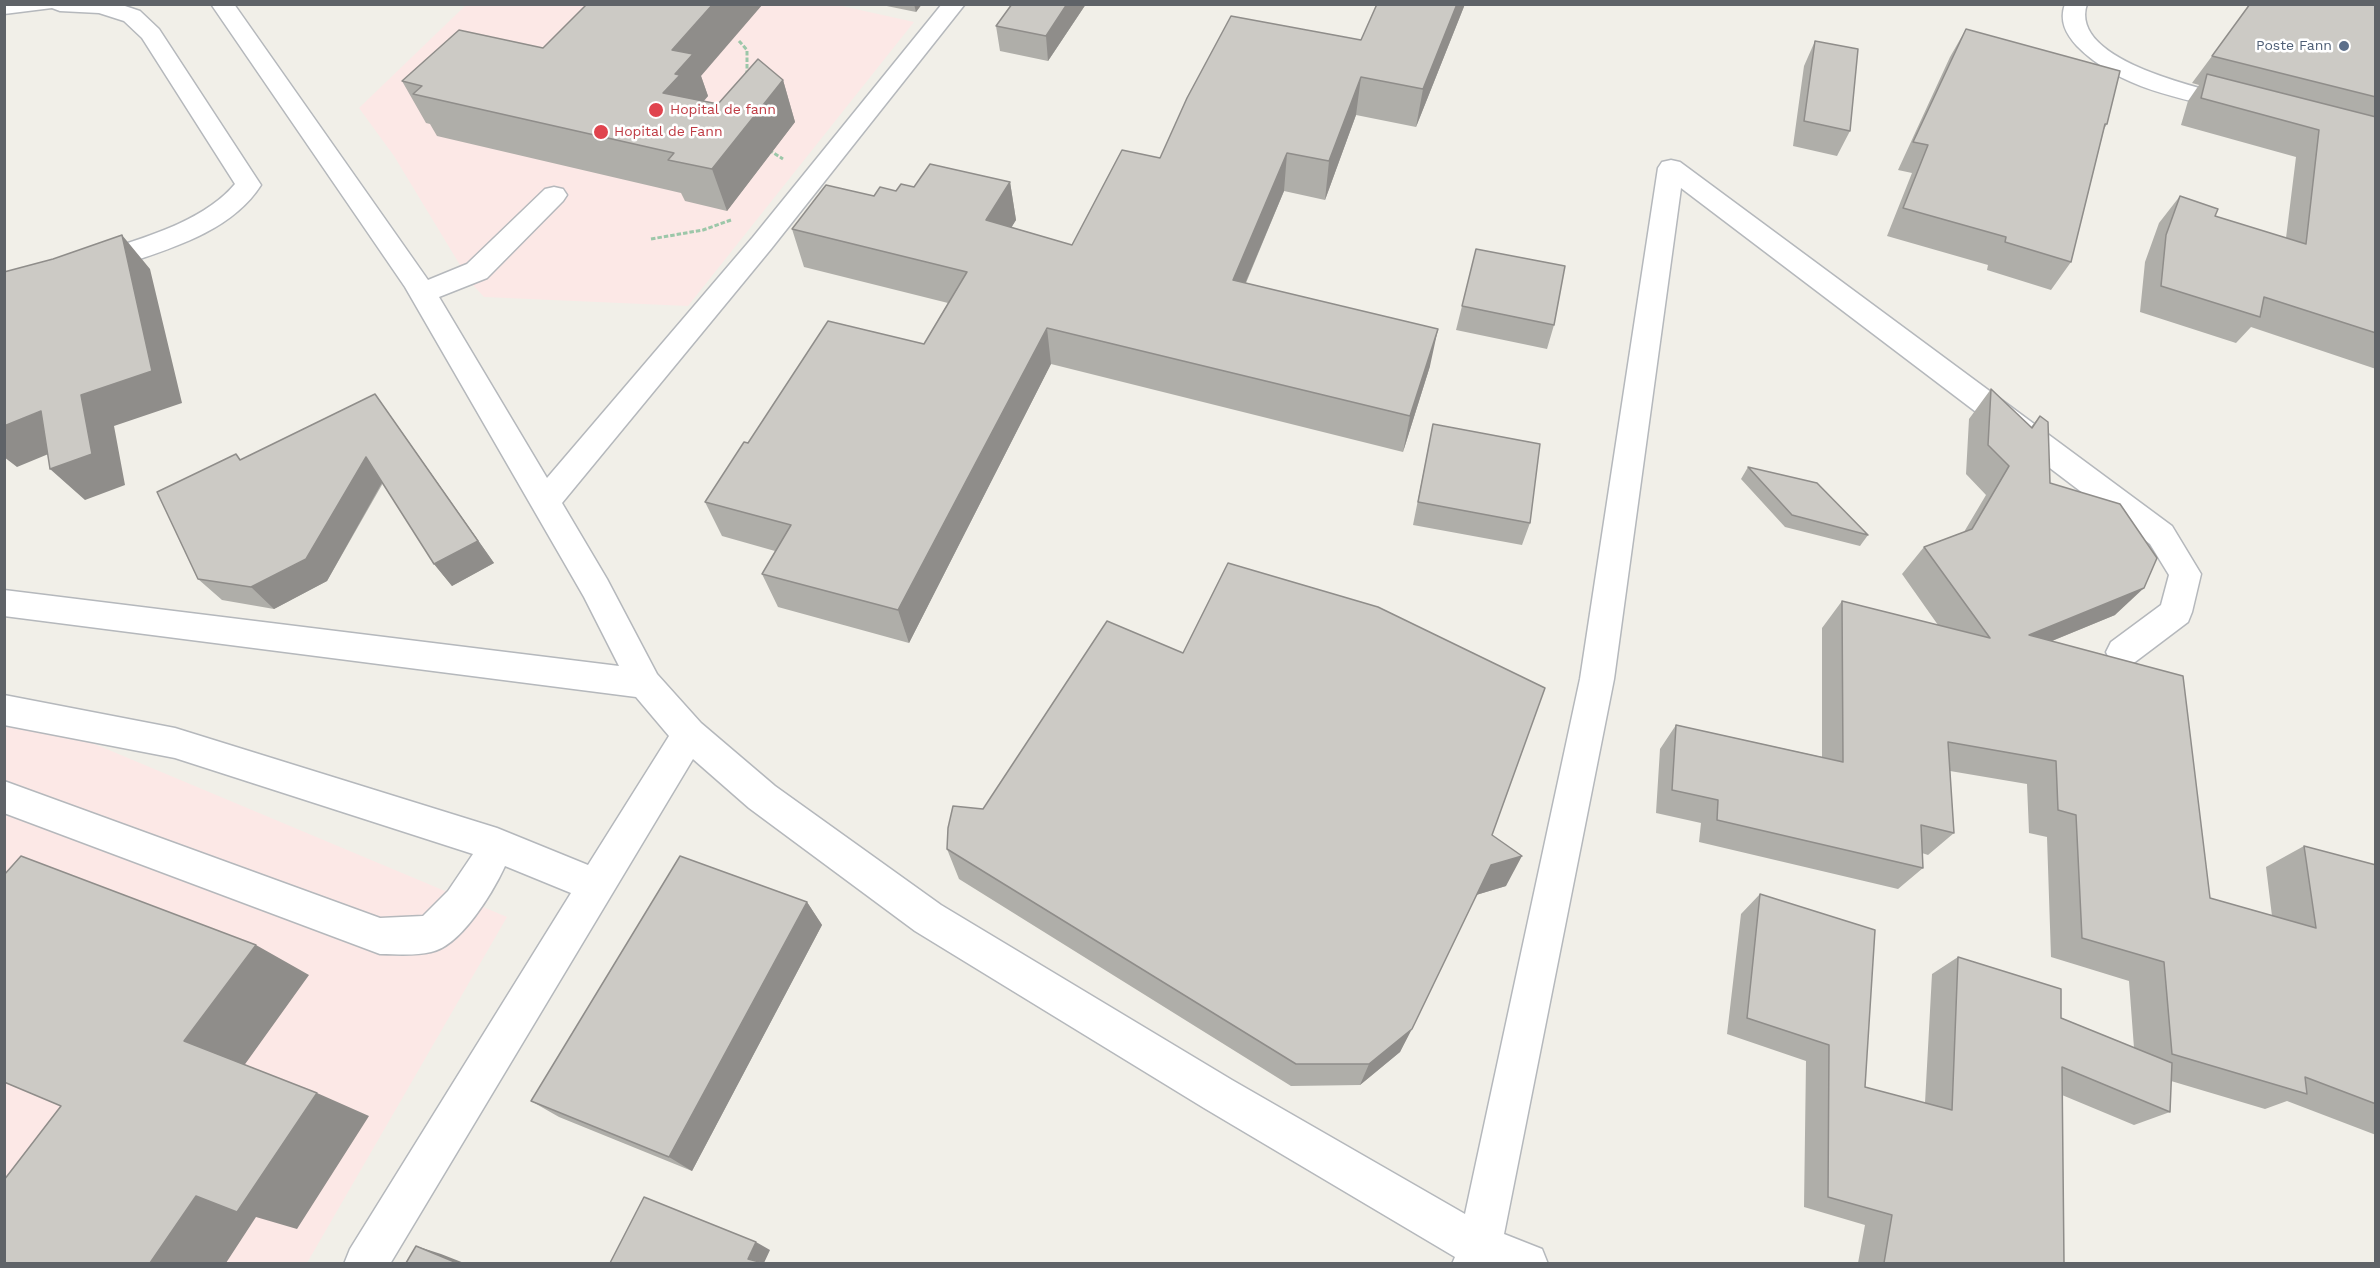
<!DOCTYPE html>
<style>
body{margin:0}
#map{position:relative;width:2380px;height:1268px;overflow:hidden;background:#f1efe8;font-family:"Work Sans",sans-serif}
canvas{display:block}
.frame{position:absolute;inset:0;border:6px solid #5f6368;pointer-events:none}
</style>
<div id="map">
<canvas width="2380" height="1268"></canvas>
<div class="frame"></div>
</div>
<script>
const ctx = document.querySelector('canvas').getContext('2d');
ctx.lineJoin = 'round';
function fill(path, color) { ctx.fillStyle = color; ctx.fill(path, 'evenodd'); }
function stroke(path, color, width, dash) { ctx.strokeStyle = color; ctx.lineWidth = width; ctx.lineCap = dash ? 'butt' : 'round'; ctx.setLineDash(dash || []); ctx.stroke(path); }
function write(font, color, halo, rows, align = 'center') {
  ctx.font = font + ' "Work Sans",sans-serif'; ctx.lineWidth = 5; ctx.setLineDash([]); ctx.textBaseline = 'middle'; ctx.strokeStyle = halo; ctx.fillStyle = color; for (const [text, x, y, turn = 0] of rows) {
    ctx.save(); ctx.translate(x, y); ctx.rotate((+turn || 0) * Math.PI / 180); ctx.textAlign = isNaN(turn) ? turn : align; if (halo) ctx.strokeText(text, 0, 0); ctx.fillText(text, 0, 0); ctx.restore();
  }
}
fill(new Path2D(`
 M833 4 914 22 688 306 484 297 472 284 460 265 394 156 359 108 466 5Z
 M4 706 507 917 307 1263H5Z`), '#fce8e6');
const minor = new Path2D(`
 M4 4H119L140 11 159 29 257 179 261 185C228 237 156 252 102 272L92 274 82 272 79 265 82 258C131 241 201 225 235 184L142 38 124 21 99 13 60 11 52 8 4 14Z
 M211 4H234L428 280 467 264 545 189 554 187 563 189 567 195 563 201 487 278 439 297 547 478 753 237 942 4H965L771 249 562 503 607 579 657 674 701 723 775 786 941 905 1232 1080 1465 1214 1580 679 1658 168 1662 162 1671 160 1680 162 2172 526 2201 574 2192 612 2188 622 2135 662 2123 666 2111 662 2106 652 2111 642 2161 605 2169 575 2150 544 1681 188 1614 679 1504 1234 1542 1249 1548 1264H1452L1455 1257 1204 1108 915 931 749 808 693 759 390 1264H344L350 1249 571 893 505 866C493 892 461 946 431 952 415 956 396 954 380 954L4 813V781L380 918 423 916 448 891 473 854 175 758 4 725V695L175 728 497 828 588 865 669 736 636 697 4 616V590L619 666 584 597 405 287Z
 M2065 4H2087C2067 62 2209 90 2246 100L2249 105 2246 110 2237 112C2181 98 2119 89 2077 46 2066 34 2059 21 2065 4Z`);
stroke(minor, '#b5b8bc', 3);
stroke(new Path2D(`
 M739 41 747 50V74
 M769 150 783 159
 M651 239 703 230 731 220`), '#9cc7a9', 3, [4.5, 2]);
fill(minor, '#fff');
fill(new Path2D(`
 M877 4H922L916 12Z
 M1012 4H1086L1048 61 1000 51 996 26Z
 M1377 4H1465L1416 127 1356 115 1325 200 1284 191 1246 283 1430 366 1403 452 1051 364 909 643 778 607 762 574 775 551 722 536 705 502 748 443 924 344 948 303 804 267 792 229 874 196 896 191 914 187 1010 182 1016 220 1011 227 1072 245 1160 158 1361 40Z
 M2248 4H2376V369L2251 327 2236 343 2140 312 2145 262 2159 223 2180 196 2215 216 2286 238 2296 157 2181 125 2188 101 2199 85 2192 83 2247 9Z
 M1966 29 2107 124 2104 129 2071 262 2051 290 1987 270 1988 265 1887 236 1912 173 1898 170 1950 57Z
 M1815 41 1850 131 1837 156 1793 146 1804 66Z
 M543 48 701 76 708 96 704 101 718 104 783 80 795 122 727 211 685 201 681 193 437 136 430 124 426 123 402 81Z
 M1462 306 1554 325 1547 349 1456 330Z
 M1991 389 2031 427 2040 416 2050 483 2115 615 2052 641 2210 898 2272 916 2266 867 2304 846 2376 865V1135L2287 1101 2265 1109 2171 1081 2170 1112 2134 1125 2062 1095 2064 1263H1858L1865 1225 1804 1207 1806 1061 1727 1034 1741 914 1760 894 1865 1087 1925 1103 1932 974 1958 957 2061 1018 2134 1048 2129 981 2051 957 2047 837 2029 833 2027 784 1950 771 1954 833 1928 855 1922 853 1923 868 1898 889 1699 842 1701 823 1656 813 1660 749 1676 725 1822 757V628L1842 601 1938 625 1902 574 1924 547 1964 532 1986 495 1966 474 1969 419Z
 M375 394 392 418 494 563 452 586 434 564 383 483 327 581 274 609 222 600 198 579 236 454 241 460Z
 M1433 424 1530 523 1522 545 1413 525Z
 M1748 467 1868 535 1860 546 1785 527 1741 479Z
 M1492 835 1506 886 1476 895 1400 1052 1360 1085 1291 1086 959 879 947 849Z
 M807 902 822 925 692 1171 559 1117 531 1101Z`), '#afaea9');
fill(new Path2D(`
 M713 4H763L701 76 708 96 693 113 663 93 675 74 672 50Z
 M914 4H922L916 12Z
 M1067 4H1086L1048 61 1046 36Z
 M1457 4H1465L1416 127 1423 89Z
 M1361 77 1356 115 1325 200 1329 161Z
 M783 80 795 122 727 211 712 169Z
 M1287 153 1284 191 1231 317 1233 280Z
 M1010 182 1016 220 993 258 986 220Z
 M122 235 150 269 182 403 114 426 125 485 85 500 50 469 81 395Z
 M1047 328 1051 364 909 643 898 610Z
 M1438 329 1430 366 1403 452 1410 416Z
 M375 394 392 418 494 563 452 586 434 564Z
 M41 411 75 443 17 467 4 457V426Z
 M366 457 384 479 327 581 274 609 251 587Z
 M2144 588 2115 615 2003 661 2029 635Z
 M1522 856 1506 886 1476 895 1491 865Z
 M807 902 822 925 692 1171 669 1157Z
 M256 945 309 975 243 1067 184 1041Z
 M1412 1029 1400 1052 1360 1085 1369 1064Z
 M317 1093 369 1116 297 1229 256 1217 226 1263H150L196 1196Z
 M756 1242 770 1250 764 1263 748 1259Z
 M416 1246 441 1254 464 1263H457Z`), '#8f8d8a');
const building = new Path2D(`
 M587 4H713L672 50 693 54 675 74 680 75 663 93 718 104 758 59 783 80 712 169 668 160 674 153 413 94 422 86 402 81 459 30 543 48Z
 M1012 4H1067L1046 36 996 26Z
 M1377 4H1457L1423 89 1361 77 1329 161 1287 153 1233 280 1438 329 1410 416 1047 328 898 610 762 574 791 525 705 502 744 442 748 443 828 321 924 344 967 272 792 229 826 185 874 196 880 187 896 191 901 184 914 187 930 164 1010 182 986 220 1072 245 1122 150 1160 158 1187 98 1231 16 1361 40Z
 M2250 4H2376V97L2212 56Z
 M1966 29 2120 71 2107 124H2105L2071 262 2005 242 2006 237 1903 208 1928 145 1913 142Z
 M1815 41 1858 49 1850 131 1804 121Z
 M2207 74 2376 117V333L2264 297 2260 317 2161 286 2166 235 2180 196 2218 209 2215 216 2306 244 2319 130 2201 98Z
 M122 235 152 371 81 395 92 454 50 469 41 411 4 426V272L53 259Z
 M1476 249 1565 266 1554 325 1462 306Z
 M1991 389 2032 428 2040 416 2048 422 2050 483 2120 504 2157 558 2144 588 2029 635 2183 676 2210 898 2316 928 2304 846 2376 865V1104L2305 1077 2307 1094 2172 1054 2164 962 2082 938 2076 815 2058 810 2056 761 1948 742 1954 833 1921 825 1923 868 1717 820 1718 800 1672 790 1676 725 1843 762 1842 601 1990 638 1924 547 1972 529 2009 466 1988 445Z
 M375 394 478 541 434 564 366 457 306 559 251 587 198 579 157 492 236 454 240 460Z
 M1433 424 1540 444 1530 523 1418 502Z
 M1748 467 1817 483 1868 535 1792 515Z
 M1228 563 1378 607 1545 688 1492 835 1522 856 1491 865 1412 1029 1369 1064H1296L947 849 948 828 953 806 983 809 1107 621 1183 653Z
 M21 856 256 945 184 1041 317 1093 237 1212 196 1196 150 1263H4V1180L61 1106 4 1082V875Z
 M680 856 807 902 669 1157 531 1101Z
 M1760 894 1875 930 1865 1087 1952 1110 1958 957 2061 989V1018L2172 1063 2170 1112 2062 1067 2064 1263H1884L1892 1215 1828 1197 1829 1045 1747 1018Z
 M644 1197 756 1242 748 1259 763 1263H610Z
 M416 1246 457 1263H406Z`);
fill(building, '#cccac5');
stroke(building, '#8f8d8a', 1.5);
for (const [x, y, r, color] of [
 [2344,46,6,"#5c6f8a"],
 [656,110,8,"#e0444e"],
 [601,132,8,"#e0444e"]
]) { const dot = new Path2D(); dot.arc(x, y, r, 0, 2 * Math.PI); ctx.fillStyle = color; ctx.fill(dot); stroke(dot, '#fff', 2); }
write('14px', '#4e5e75', '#fff', [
 ["Poste Fann",2332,46]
], 'right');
write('14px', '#be3a42', '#fff', [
 ["Hopital de fann",670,110],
 ["Hopital de Fann",614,132]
], 'left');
</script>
